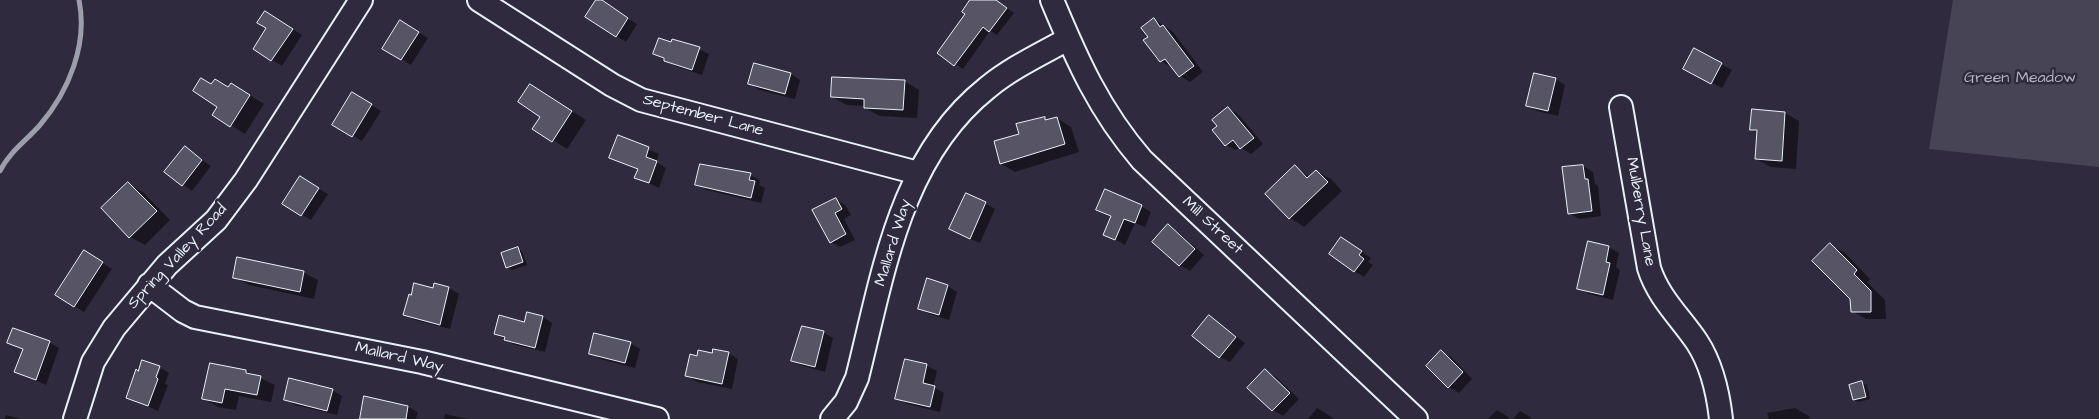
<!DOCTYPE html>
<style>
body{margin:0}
canvas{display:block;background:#2f2a3d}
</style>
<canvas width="2099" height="419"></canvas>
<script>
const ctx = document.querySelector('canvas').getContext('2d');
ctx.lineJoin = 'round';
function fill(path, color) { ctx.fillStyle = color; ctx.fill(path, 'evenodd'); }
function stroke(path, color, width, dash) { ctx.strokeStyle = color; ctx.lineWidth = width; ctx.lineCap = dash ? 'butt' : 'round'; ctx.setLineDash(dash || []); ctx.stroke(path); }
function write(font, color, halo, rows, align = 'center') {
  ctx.font = font + ' "Architects Daughter",sans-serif'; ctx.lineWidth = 5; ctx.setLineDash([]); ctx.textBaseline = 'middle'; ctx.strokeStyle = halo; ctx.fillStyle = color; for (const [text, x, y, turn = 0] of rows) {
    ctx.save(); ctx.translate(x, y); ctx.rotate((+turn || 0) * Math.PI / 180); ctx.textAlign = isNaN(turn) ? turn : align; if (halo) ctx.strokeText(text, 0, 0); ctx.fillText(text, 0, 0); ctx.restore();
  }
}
fill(new Path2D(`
 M1953 0H2099V167L1929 149Z`), '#464455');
fill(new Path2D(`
 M597 0 637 24 626 42 587 17Z
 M972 0H996L1014 13 997 35 990 31 963 69 939 53 967 14Z
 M275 18 302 35 282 66 255 49Z
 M1154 19 1173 32 1203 72 1190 82 1180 76 1173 66 1171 67 1161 61 1145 40 1149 37Z
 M401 22 428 38 411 65 384 48Z
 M699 49 709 54 702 75 675 66 655 54Z
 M1695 50 1732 70 1722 88 1695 74Z
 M791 74 800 80 795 99 759 90 750 84Z
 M1556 79 1565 85 1558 116 1537 111 1527 106Z
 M904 81 919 90 917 118 880 116 865 108V106L847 105 832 97Z
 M232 84 264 104 245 134 213 114 218 106 212 85 229 88Z
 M544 93 586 120 567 149 534 128 542 116Z
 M353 94 381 111 362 141 334 124Z
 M1228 108 1238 114 1263 144 1251 154 1240 147 1236 150 1226 145 1219 127Z
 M1753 110 1785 113 1799 121 1796 169 1771 167 1756 159 1758 133 1751 129Z
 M1057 118 1071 127 1079 152 1015 172 1001 164 1020 135 1044 119 1048 121Z
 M619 137 659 154 656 162 666 168 659 188 636 177 639 170 611 157Z
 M185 148 211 166 192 191 166 172Z
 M1583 166 1593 172 1595 184 1598 186 1601 216 1579 219 1569 213Z
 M1295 167 1310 177 1316 171 1331 179 1342 191 1304 227 1290 218 1266 194Z
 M720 168 750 175 760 180 759 185 765 188 761 203 707 190 697 184 720 170Z
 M300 178 328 194 311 220 284 204Z
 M128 184 143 192 170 220 145 245 130 237Z
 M836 199 845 205 851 215 844 219 855 240 840 247 831 242Z
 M985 203 995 209 980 243 961 235Z
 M1141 206 1151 212 1145 227 1135 223 1125 245 1105 234 1112 217 1098 209Z
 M1168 226 1178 232 1204 255 1190 271 1180 265 1154 242Z
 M1342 238 1371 258 1368 262 1373 265 1364 277 1354 271Z
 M1589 242 1609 247 1619 253 1616 267 1620 270 1613 300 1589 294 1579 288Z
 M1830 245 1845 253 1870 279 1867 282 1885 300 1886 319H1866L1852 311V298Z
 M518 249 522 251 527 265 512 270 507 267Z
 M94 257 112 269 84 312 74 306Z
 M303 272 318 280 314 299 249 285 234 277Z
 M435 284 449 288 459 294 450 329 415 320 405 315 434 290Z
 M948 286 957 292 949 320 929 314 919 308Z
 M543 317 552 323 545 352 515 345 495 334Z
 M1209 317 1245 343 1230 362 1220 357Z
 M823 332 833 338 825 372 803 366 793 361Z
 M9 342H49L59 348 46 385 16 371 24 350Z
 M630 343 640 349 635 368 600 359 590 353Z
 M1441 352 1451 357 1472 379 1459 393 1449 387Z
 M728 353 738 359 732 389 697 382 687 376 698 358Z
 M906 361 927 366 937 371 933 387 944 393 940 412 907 404 897 398Z
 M161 368 169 373 165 384 168 385 158 411 127 397 153 383 155 384Z
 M246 371 275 385 271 402 239 396 236 410 218 407 204 399Z
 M1265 371 1275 376 1299 399 1283 416 1273 410Z
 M1862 383 1867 385 1870 399 1859 402 1854 400Z
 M332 390 342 396 337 415 295 405 285 399Z
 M365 398 408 407 418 412 416 419H364Z
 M1317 408 1327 414 1334 419H1308Z
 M1795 408 1809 416 1810 419H1769L1767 413Z
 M1497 410 1507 416 1510 419H1488Z
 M1520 411 1530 417 1532 419H1513Z
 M445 414 468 419H444Z
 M6 415 21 419H5Z`), '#0007');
stroke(new Path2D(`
 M0 171C10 151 26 141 40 125 69 91 88 44 79 0`), '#9c9fab', 5);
const building = new Path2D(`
 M596 0H602L628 18 616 37 585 17Z
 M970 0H996L1007 8 989 32 983 27 954 66 937 53 965 14 962 12Z
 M265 11 293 29 271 61 253 49 266 28 257 23Z
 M1154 18 1160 27 1163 25 1194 66 1179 77 1165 59 1160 62 1143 40 1148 37 1141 28Z
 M400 20 419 32 401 60 382 49Z
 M659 38 671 42 672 39 700 47 692 70 664 61V58L653 54Z
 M1694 48 1722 63 1711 84 1683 69Z
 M754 63 791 73 785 94 748 84Z
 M1534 73 1556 78 1548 111 1526 106Z
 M832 77 905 80 903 110 864 108V99L831 97Z
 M201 78 211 84 215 79 228 87 231 83 250 95 230 127 212 115 217 107 193 91Z
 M530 84 572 111 552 142 532 129 540 117 518 102Z
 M352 92 372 104 352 137 332 125Z
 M1228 107 1254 138 1240 149 1233 140 1225 146 1212 130 1217 126 1212 120Z
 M1752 109 1785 112 1782 161 1755 159 1757 130H1750Z
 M1045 117V120L1057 117 1065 144 1000 164 994 141 1019 134 1016 124Z
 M618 135 649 147 646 157 657 161 649 183 634 178 638 169 609 158Z
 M185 146 202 160 182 186 164 172Z
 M700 164 751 173 749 180 755 181 751 198 695 185Z
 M1295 165 1307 178 1316 170 1328 182 1289 219 1265 194Z
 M1583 165 1585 179H1588L1592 211 1568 214 1562 167Z
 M300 176 319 188 301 216 282 204Z
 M128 182 157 211 129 238 101 208Z
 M1105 189 1142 205 1135 223 1124 219 1115 240 1103 235 1111 216 1096 210Z
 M966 193 986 202 970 239 949 229Z
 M836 198 842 209 835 213 846 234 830 243 812 210Z
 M1168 224 1195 249 1179 266 1152 242Z
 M1341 237 1362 251 1359 255 1364 259 1354 272 1329 254Z
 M1588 241 1609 246 1606 262 1610 263 1603 295 1577 289Z
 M1830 243 1857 270 1854 274 1871 291V312H1851L1850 299 1812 261Z
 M518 247 523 262 506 268 501 253Z
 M84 250 103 262 74 307 55 295Z
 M237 257 304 271 300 292 233 278Z
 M927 278 948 285 939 315 918 309Z
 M414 283 433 288 434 283 449 287 440 325 403 315 409 294 411 295Z
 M527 312 543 316 535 348 504 340 505 337 494 334 499 315 524 322Z
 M1209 315 1236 337 1219 358 1192 336Z
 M802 326 824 331 815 367 791 361Z
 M13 328 50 341 36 380 14 372 23 349 7 343Z
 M594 333 631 342 625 363 589 354Z
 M713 349 729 352 722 384 685 376 690 354 697 356 698 350 712 353Z
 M1441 350 1463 372 1448 388 1426 366Z
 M905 359 927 364 923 383 935 386 930 407 895 399Z
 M142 360 160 366 156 377 158 379 148 406 126 398 136 369 138 371Z
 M210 363 246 370V373L261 376 257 395 225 389 222 403 202 399Z
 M1265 369 1290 393 1272 411 1247 388Z
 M289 378 333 389 327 411 284 400Z
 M1862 381 1866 397 1853 400 1849 385Z
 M364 396 408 406 406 419H360Z`);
fill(building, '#575565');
stroke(building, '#e8f1f8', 1);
const minor = new Path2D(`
 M479 0 612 85 641 100 918 173
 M1052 0C1077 60 1099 110 1142 160L1416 419
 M1621 107 1649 268C1658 297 1680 317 1697 342 1712 365 1718 392 1721 419
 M149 285 183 311 195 317 422 362 657 419
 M75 419 93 362 114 328 167 265 216 220 246 180 361 0
 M832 419 846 402 857 378C883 276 899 158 987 88 1011 68 1041 54 1068 39`);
stroke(minor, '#e8f1f8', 26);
stroke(minor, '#2f2a3d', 22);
write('16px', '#afb4bf', '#2f2a3d', [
 ["Green Meadow",2020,79]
]);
write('16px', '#e8f1f8', '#2f2a3d', [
 ["September Lane",703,116,15],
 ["Mulberry Lane",1640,212,80],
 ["Mill Street",1212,226,43],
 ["Mallard Way",894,243,-73],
 ["Spring Valley Road",178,257,-47],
 ["Mallard Way",399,358,13]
]);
</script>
